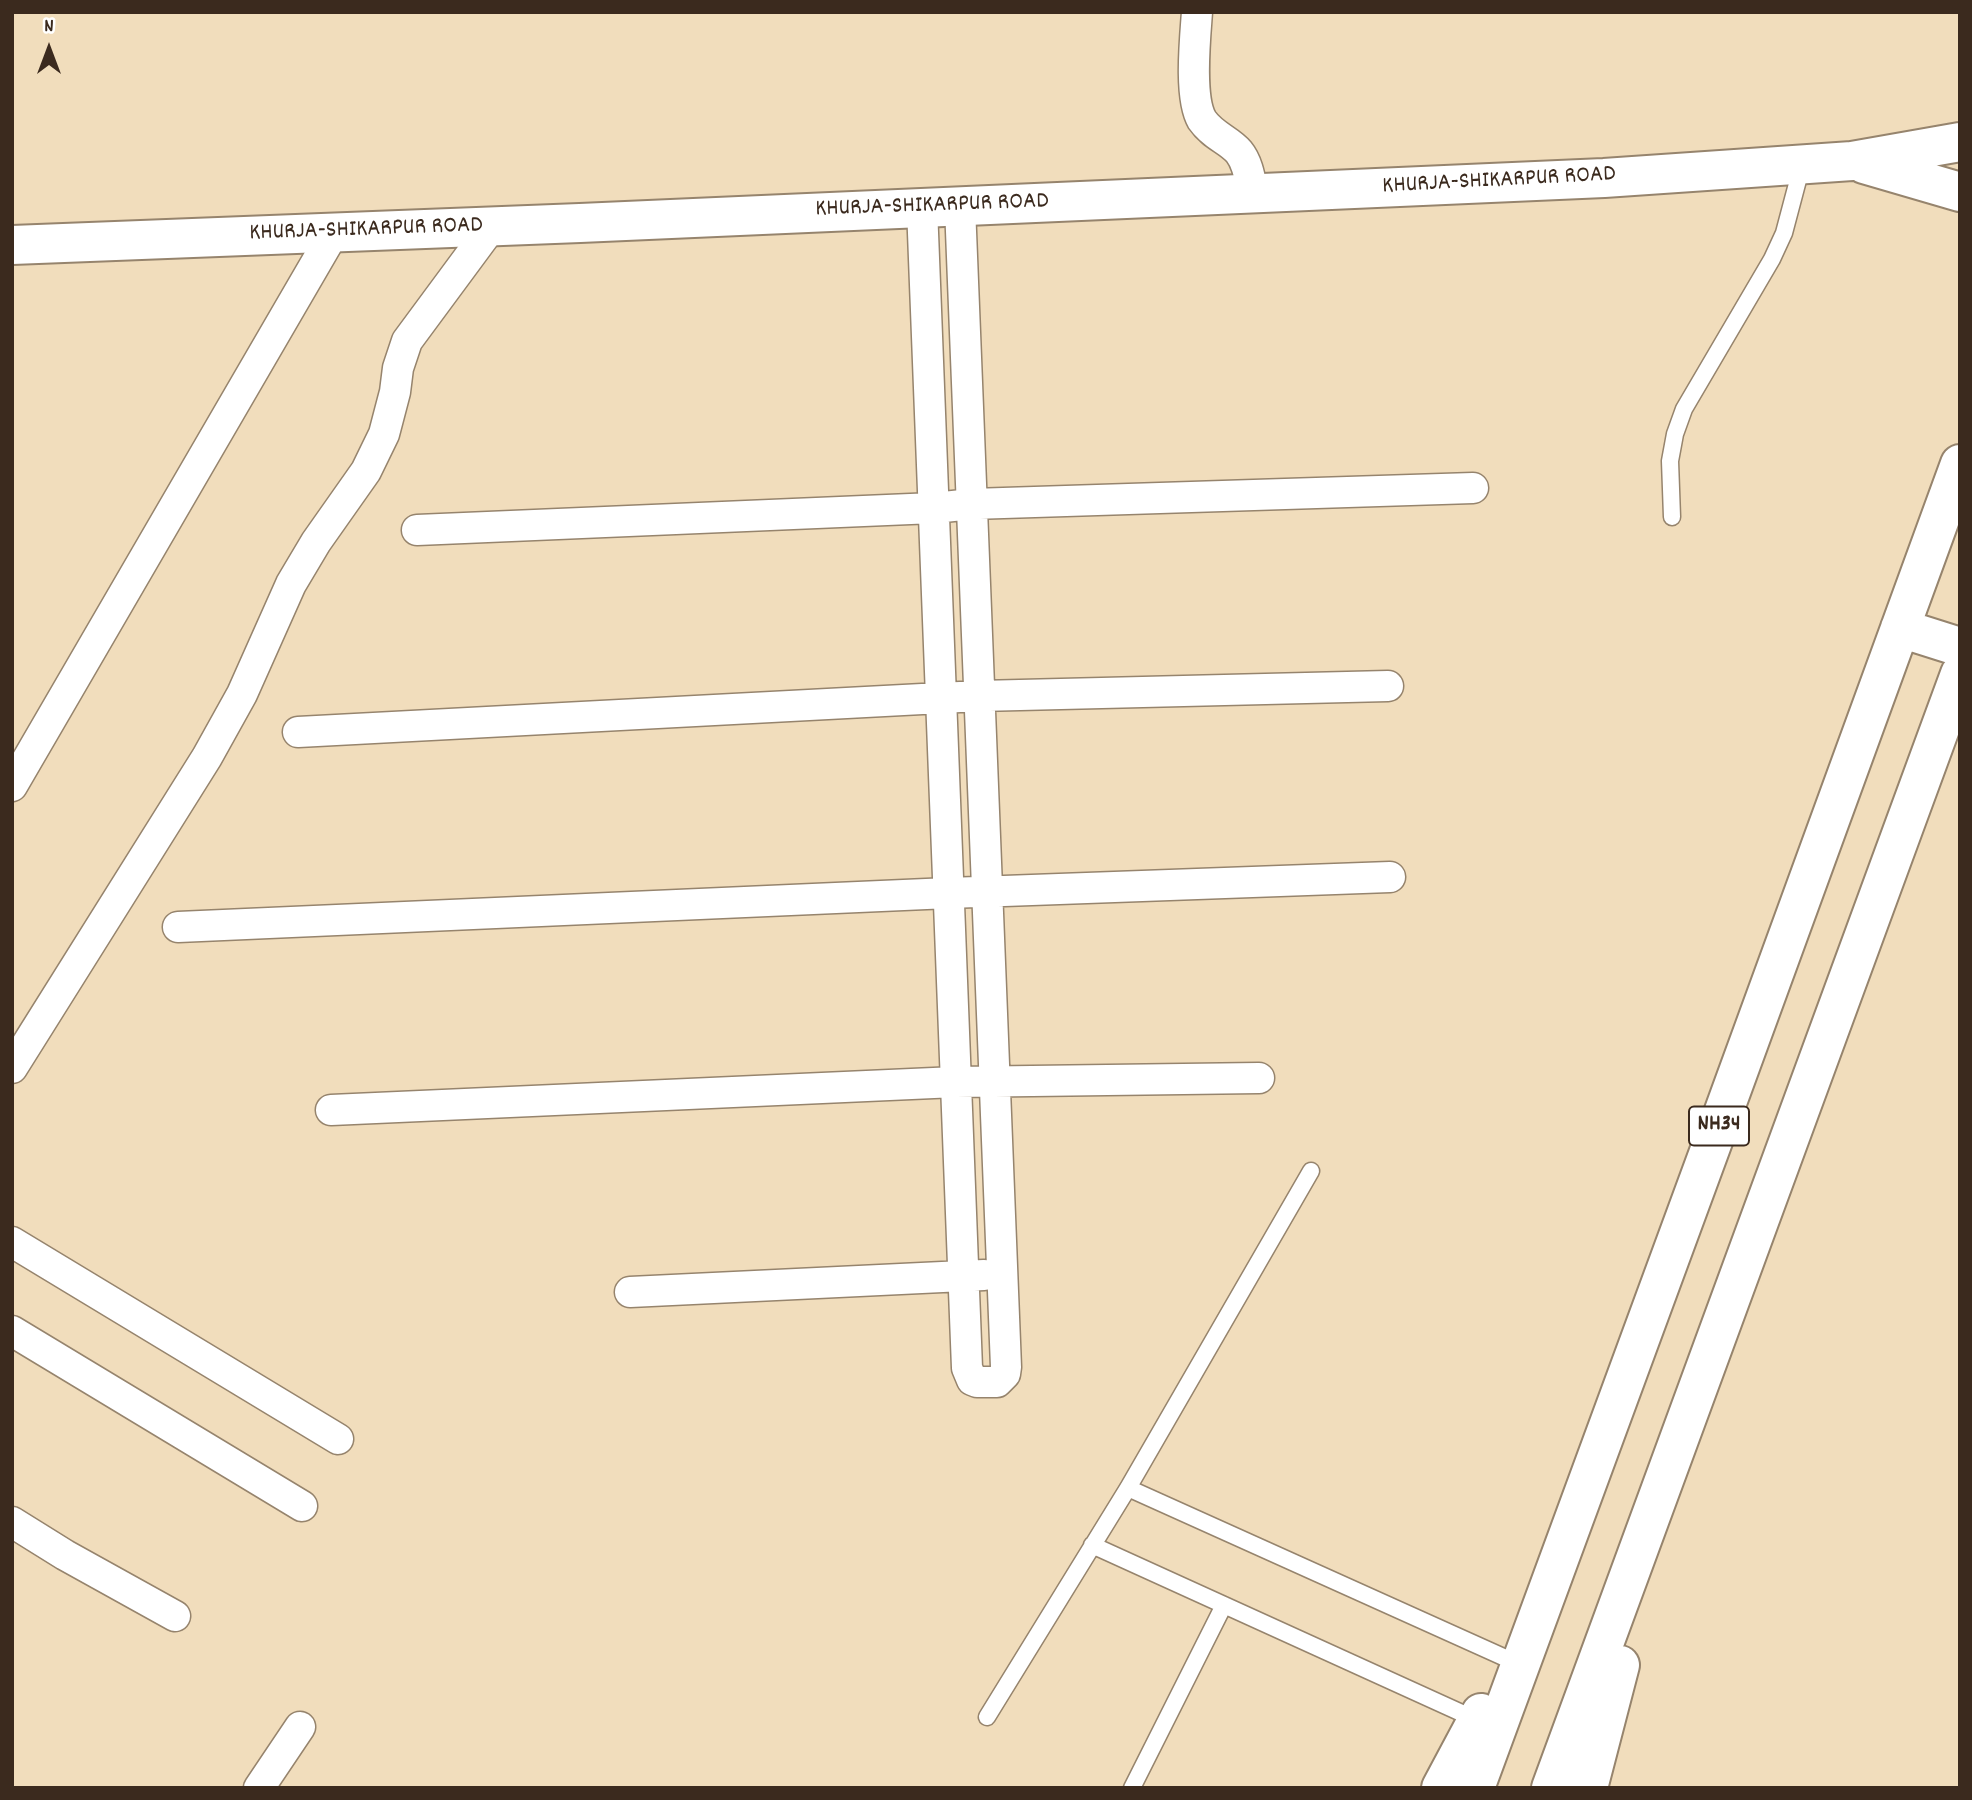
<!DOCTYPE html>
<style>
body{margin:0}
#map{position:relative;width:1972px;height:1800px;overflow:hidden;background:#f1ddbc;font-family:Dekko,sans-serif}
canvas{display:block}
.frame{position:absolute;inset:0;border:14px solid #3b2a1e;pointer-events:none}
.north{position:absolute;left:14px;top:14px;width:70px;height:70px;-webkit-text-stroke:5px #fff;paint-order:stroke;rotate:0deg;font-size:19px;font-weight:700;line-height:28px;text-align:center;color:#3b2a1e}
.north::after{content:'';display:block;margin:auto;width:24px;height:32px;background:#3b2a1e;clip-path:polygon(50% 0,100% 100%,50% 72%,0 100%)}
</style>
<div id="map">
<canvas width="1972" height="1800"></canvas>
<div class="frame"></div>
<div class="north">N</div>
</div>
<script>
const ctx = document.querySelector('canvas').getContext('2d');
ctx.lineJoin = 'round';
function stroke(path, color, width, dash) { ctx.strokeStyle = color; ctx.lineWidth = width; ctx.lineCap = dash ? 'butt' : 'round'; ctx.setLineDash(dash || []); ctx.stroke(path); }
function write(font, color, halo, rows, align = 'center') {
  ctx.font = font + ' Dekko,sans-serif'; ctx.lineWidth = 7; ctx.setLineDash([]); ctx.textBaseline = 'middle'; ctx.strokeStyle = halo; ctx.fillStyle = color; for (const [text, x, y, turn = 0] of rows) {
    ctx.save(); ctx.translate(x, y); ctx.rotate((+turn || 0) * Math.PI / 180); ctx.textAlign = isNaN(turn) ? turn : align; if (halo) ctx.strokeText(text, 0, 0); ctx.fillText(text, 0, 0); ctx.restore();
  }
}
const lane = new Path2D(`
 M1672 517 1670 461 1675 434 1684 409 1772 259 1784 233 1802 165
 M1128 1488 1510 1660
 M1092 1545 1477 1720
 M987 1717 1128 1488 1311 1171
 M1132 1788 1224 1605`);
const street = new Path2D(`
 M1197 12C1195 39 1189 98 1202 120 1213 136 1229 140 1239 152 1248 163 1250 179 1253 193
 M922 207 967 1368 972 1380 977 1382H997L1005 1374 1006 1367 960 206
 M417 530 934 508 972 504 1473 488
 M298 732 979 696 1388 686
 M12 786 334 232
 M178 927 949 893 1390 877
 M12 1068 207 757 242 694 291 584 316 542 366 471 384 434 395 392 398 368 407 341 492 226
 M331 1110 956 1082 1259 1078
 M12 1242 338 1439
 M630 1292 984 1275
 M12 1331 302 1506
 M12 1522 65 1555 175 1616
 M259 1788 300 1727`);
const secondary = new Path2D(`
 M1864 164 1960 192
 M12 245 580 223 1604 178 1852 161 1960 142`);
const highway = new Path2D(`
 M1900 628 1960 647
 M1441 1788 1481 1713
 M1475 1788 1713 1141 1960 464
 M1551 1788 1960 674
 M1588 1788 1620 1665`);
stroke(lane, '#96846d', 19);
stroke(street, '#96846d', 33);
stroke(secondary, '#96846d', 42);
stroke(highway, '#96846d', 42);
stroke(lane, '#fff', 16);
stroke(street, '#fff', 30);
stroke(secondary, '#fff', 38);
stroke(highway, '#fff', 38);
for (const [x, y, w] of [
 [1719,1126,60]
]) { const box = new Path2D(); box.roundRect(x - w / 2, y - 19.5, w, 39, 5); ctx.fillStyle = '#fff'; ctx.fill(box); stroke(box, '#3b2a1e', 2); }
write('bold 23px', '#3b2a1e', null, [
 ["NH34",1719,1126]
]);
write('24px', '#3b2a1e', '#fff', [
 ["KHURJA-SHIKARPUR ROAD",1499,182,-3],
 ["KHURJA-SHIKARPUR ROAD",932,207,-2],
 ["KHURJA-SHIKARPUR ROAD",366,231,-2]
]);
</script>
